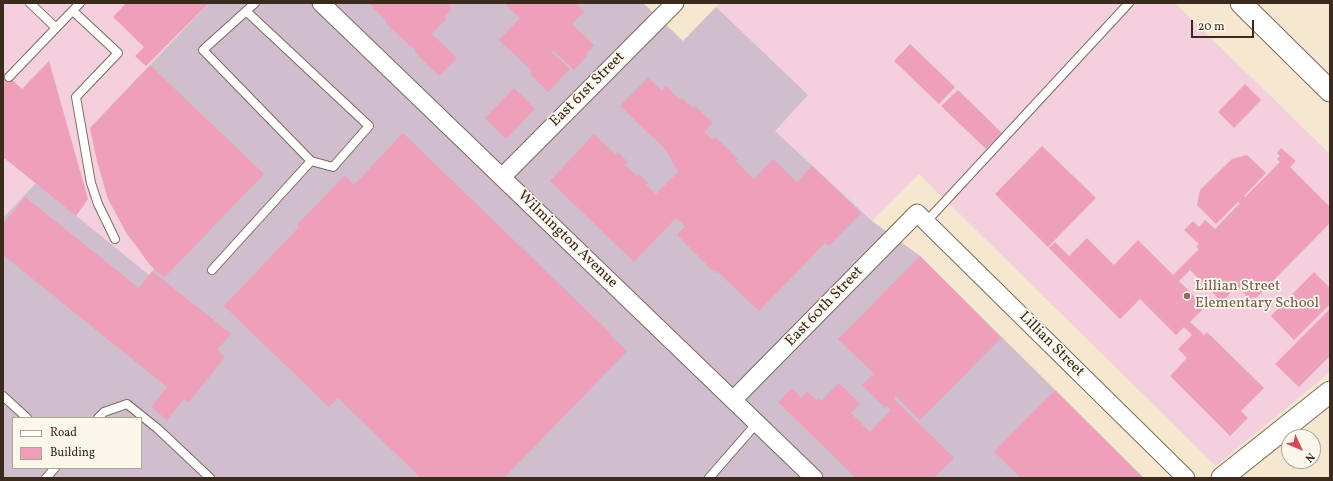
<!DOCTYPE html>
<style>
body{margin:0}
#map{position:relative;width:1333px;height:481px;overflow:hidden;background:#f6e7d0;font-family:Vollkorn,serif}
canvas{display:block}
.frame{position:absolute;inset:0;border:4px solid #3b2a1e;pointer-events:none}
.legend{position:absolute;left:12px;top:417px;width:130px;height:52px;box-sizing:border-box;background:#fbf7ec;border:1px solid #aea59a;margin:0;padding:5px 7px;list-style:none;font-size:12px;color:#3b2a1e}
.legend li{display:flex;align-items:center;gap:8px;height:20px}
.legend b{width:20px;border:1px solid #aea59a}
.north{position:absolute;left:1281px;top:429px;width:40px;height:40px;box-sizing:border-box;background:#fbf7ec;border:1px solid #aea59a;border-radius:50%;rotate:134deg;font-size:11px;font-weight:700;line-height:16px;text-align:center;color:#3b2a1e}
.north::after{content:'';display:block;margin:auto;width:14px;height:18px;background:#d1495b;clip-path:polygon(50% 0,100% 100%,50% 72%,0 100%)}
.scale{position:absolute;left:1191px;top:20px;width:63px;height:18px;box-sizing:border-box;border:2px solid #3b2a1e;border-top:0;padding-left:5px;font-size:12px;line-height:14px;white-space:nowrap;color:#3b2a1e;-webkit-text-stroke:3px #fbf7ec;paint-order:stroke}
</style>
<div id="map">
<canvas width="1333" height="481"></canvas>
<div class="frame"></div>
<ul class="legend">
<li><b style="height:5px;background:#fff"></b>Road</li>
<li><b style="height:11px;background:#eea0ba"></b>Building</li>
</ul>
<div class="north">N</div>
<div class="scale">20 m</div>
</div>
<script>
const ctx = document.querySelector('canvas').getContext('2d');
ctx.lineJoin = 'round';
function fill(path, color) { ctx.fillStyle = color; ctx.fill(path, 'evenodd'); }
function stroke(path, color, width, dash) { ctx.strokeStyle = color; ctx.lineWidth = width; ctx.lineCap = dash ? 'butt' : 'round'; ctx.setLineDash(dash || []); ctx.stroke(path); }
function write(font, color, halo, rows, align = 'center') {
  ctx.font = font + ' Vollkorn,serif'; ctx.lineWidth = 3.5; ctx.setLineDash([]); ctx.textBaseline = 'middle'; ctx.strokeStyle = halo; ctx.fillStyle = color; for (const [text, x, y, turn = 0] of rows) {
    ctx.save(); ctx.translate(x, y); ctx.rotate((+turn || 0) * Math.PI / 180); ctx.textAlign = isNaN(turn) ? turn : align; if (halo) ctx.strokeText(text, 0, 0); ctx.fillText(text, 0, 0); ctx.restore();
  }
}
fill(new Path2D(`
 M3 3H209L90 128 97 161 108 199 127 234 154 269 148 275 36 184 3 218Z
 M720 3H1175L1330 154V372L1216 466 919 174 872 221 775 131 716 7Z`), '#f4cfde');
fill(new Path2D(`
 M209 3H643L683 41 716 7 808 95 775 131 872 221 920 256 1144 478H3V218L36 183 149 275 154 269 127 234 108 199 97 161 90 128ZM13 418H141V468H13Z`), '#d0bdce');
fill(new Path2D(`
 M126 3H209L146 66 135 56 144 47 113 17Z
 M369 3H452L449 6 452 9 445 16 447 18 432 34 457 58 439 76 415 52 416 50 411 46H410L385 22 386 20 376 10 375 11 372 9 374 8Z
 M504 3H576L584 12 572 24 594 45 586 54 587 56 574 70 553 50 551 52 570 69 548 92 530 74 532 71 499 40 520 18Z
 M910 44 955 87 939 104 894 61Z
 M49 61 88 199 76 216 3 157V71L22 89Z
 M150 65 264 174 164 278 149 264 139 250 127 234 108 199 97 161 90 128Z
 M648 78 662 91 666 86 680 100 682 98 693 108 695 106 713 123 704 132 713 140 715 137 738 159 736 161 754 179 773 159 797 182 812 166 861 213 829 246 825 243 759 311 717 271 715 273 677 235 685 226 676 218 634 262 550 181 594 134 616 155 618 153 628 162 625 165 637 176 639 174 648 183 646 185 656 194 678 172 668 154 663 147 620 106Z
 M1245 84 1261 100 1234 128 1218 112Z
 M514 88 535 109 506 139 485 118Z
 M958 90 1002 133 986 149 941 106Z
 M403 133 612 335 611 336 627 351 504 478H421L338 398 329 407 224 306 299 227 297 225 345 175 354 185Z
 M1042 146 1096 198 1048 247 995 194Z
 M1281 148 1296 161 1290 167 1330 207V223L1252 302 1237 286 1222 302 1190 270 1179 281 1205 307 1190 322 1204 335 1207 332 1264 388 1241 411 1248 418 1230 436 1170 376 1187 358 1178 349 1192 335 1184 327 1176 335 1140 299 1120 319 1049 248 1055 242 1069 256 1087 238 1114 265 1138 240 1173 275 1199 249 1196 247 1199 244 1184 230 1193 221 1199 227 1205 220 1215 229 1240 203 1238 202 1216 224 1197 205 1200 190 1232 159 1247 155 1266 173 1244 196 1245 197 1280 162 1277 159 1280 156 1277 153Z
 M25 197 139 288 152 271 231 334 217 350 225 357 188 403 184 399 167 420 151 407 167 387 3 255V224Z
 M920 256 1001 338 920 420 896 396 894 399 954 458 934 478H856L778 402 792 388 801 398 807 391 817 401 819 398 821 401 839 383 860 404 851 413 870 432 891 410 887 406 885 408 862 385 874 374 838 339Z
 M1314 272 1330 288V304L1294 340 1271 316Z
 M1330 309V356L1299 387 1275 364Z
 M1055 390 1143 478H1021L994 452Z`), '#eea0ba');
const service = new Path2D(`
 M30 3 56 28 80 3
 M73 11 118 53 76 97 91 183 98 204 115 239
 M246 11 369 126 333 167 311 161
 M9 77 56 28
 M926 222 1129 3
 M212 270 311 161 203 50 255 3
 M3 396 27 418
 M98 418 104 412 127 404 158 429 210 478
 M46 478 55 468
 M709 478 757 423`);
const minor = new Path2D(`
 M321 3 814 478
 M502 177 675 3
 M733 400 917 213 1186 478`);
const tertiary = new Path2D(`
 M1241 3 1330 91
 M1222 478 1330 392`);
stroke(service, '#7c6c5c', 10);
stroke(minor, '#7c6c5c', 19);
stroke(tertiary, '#7c6c5c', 23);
stroke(service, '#fff', 8);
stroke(minor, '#fff', 17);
stroke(tertiary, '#fff', 21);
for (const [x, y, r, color] of [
 [1187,296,4,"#8d6e63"]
]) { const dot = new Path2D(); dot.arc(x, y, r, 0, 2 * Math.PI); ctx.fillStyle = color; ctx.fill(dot); stroke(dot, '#fbf7ec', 1.5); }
write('15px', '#3b2a1e', '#fbf7ec', [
 ["East 61st Street",588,90,-45],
 ["Wilmington Avenue",567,240,44],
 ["East 60th Street",825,307,-46],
 ["Lillian Street",1051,345,45]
]);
write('15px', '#785e54', '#fbf7ec', [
 ["Lillian Street",1195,287],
 ["Elementary School",1195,304]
], 'left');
</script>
